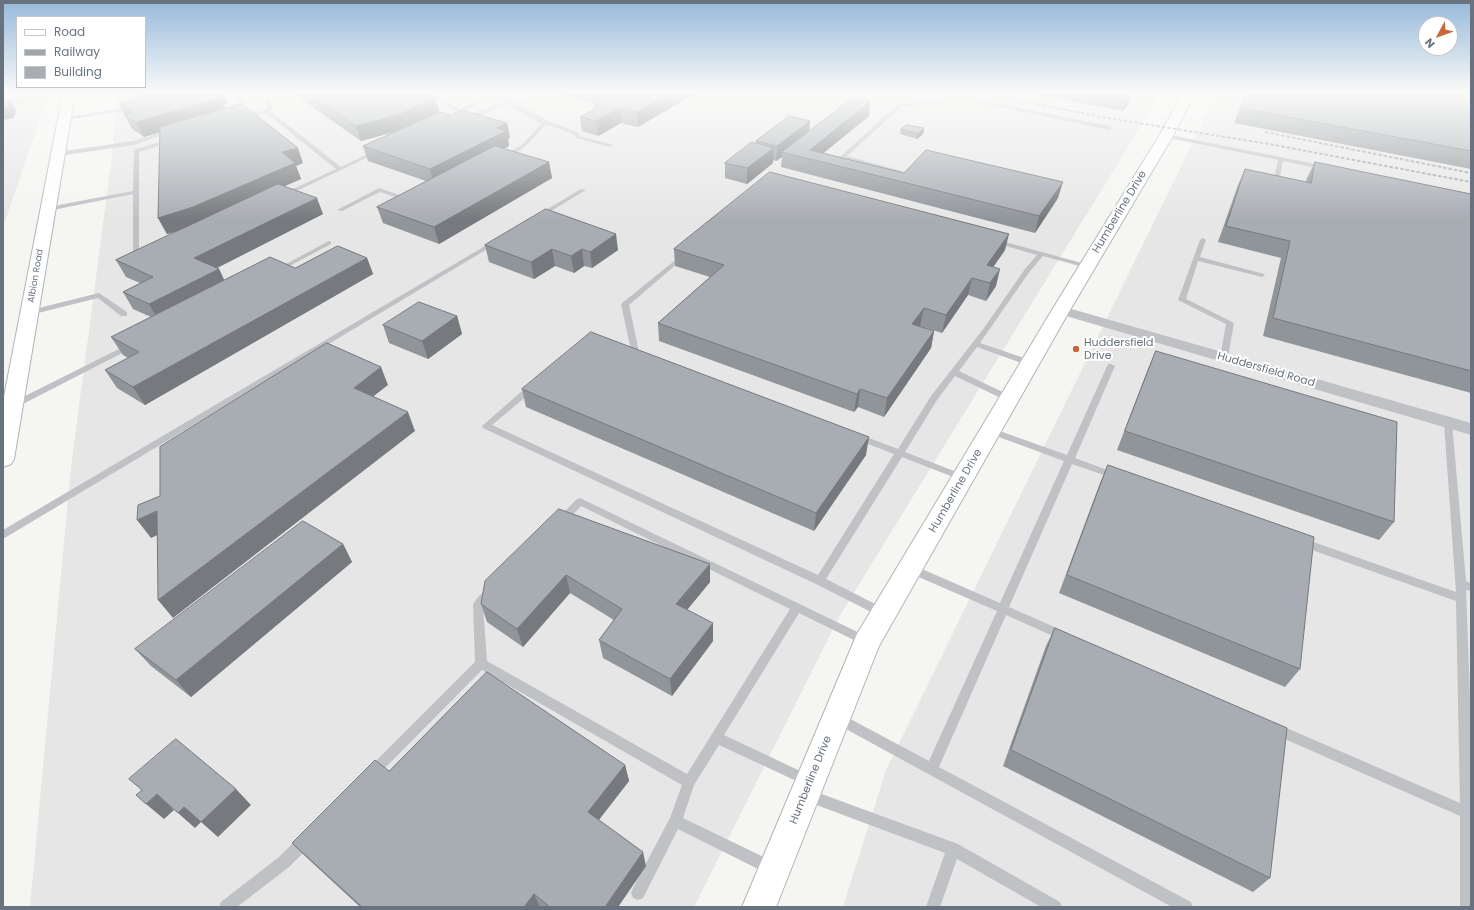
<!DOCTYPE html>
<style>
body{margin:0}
#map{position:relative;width:1474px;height:910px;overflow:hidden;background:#f5f5f2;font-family:Poppins,sans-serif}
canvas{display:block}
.frame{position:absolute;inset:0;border:4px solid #68737f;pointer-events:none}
.legend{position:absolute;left:16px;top:16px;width:130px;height:72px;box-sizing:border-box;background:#fff;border:1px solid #c3c7cc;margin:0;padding:5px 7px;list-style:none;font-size:12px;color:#68737f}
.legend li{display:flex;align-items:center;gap:8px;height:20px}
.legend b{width:20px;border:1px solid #c3c7cc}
.north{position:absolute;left:1418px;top:16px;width:40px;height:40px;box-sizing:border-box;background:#fff;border:1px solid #c3c7cc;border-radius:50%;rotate:229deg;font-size:11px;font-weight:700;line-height:16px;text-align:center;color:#68737f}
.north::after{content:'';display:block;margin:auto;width:14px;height:18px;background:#cc673b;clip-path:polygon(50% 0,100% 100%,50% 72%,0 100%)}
</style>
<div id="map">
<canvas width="1474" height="910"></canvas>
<div class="frame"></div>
<ul class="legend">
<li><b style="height:5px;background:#fff"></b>Road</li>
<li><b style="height:5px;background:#a0a5aa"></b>Railway</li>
<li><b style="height:11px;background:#a8adb3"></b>Building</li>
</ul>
<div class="north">N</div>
</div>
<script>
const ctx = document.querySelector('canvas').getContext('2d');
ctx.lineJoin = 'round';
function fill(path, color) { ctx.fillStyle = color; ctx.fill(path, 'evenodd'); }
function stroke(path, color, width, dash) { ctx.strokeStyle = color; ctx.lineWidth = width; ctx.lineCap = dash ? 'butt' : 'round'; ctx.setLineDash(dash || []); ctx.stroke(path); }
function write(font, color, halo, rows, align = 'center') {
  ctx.font = font + ' Poppins,sans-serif'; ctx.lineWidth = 4; ctx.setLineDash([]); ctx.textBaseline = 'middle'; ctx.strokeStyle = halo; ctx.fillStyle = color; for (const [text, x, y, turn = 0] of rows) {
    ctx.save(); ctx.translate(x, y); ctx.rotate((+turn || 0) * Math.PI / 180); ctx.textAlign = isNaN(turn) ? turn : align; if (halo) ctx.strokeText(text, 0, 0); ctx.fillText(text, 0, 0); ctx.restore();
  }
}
fill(new Path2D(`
 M20 93H49L3 227V96Z
 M117 93H1161L839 617 694 907H30L71 467 112 156Z
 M1217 93H1471V907H843L886 770Z`), '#e5e6e5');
const secondary = new Path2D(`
 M63 93H75L14 459 11 464 3 467V402Z
 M1183 93H1195L1173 136 1070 310 879 646 776 907H742L857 634 1052 310 1159 136Z`);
stroke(secondary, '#b1b5b9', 2);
fill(new Path2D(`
 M132 93H136V100L146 102 144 103 131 102Z
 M235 93H239L246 109 238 113H234V111L240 108Z
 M263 93H267L273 109 270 111 341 167 374 151 379 152 286 196H282V194L336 169 266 113 241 119V117L267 109Z
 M425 93H430L460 109 477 100 496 94 498 95 460 113Z
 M537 93H543L516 107 511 106Z
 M1155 93H1164L1188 98 1186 99 1157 94Z
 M963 97 1109 126 1112 128 1109 130 963 99 901 107 847 156 901 171V173L840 157 897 105Z
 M505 101 509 102 477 117 463 113 466 111 476 113Z
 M134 106 137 108 136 109 65 120 62 118Z
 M545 120 577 132 580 136 613 145 610 147 576 138 573 134 546 124C536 135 517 159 501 158V156L522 145Z
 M170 130 175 131 134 145 58 156 55 154 58 152 133 141Z
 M1166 134 1325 166 1328 168 1325 170 1283 161 1278 188 1275 190 1272 188 1278 160 1164 137V135Z
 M172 138 174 139V141L139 152V255L142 256V258L136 260 133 258V194L48 211 45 209 48 207 133 191 134 150Z
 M379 188 411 199 408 201 380 192 342 211 337 210Z
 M581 189 586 190 541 217 536 216Z
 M1203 238 1206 240 1200 257 1264 274 1265 275 1262 277 1198 261 1186 299 1234 323 1228 357 1224 359 1220 357 1226 324 1178 300 1200 240Z
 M497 239 500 241 499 242 3 539V530Z
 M994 239 1089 265 1090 266 1087 268 1043 256 1030 271 980 343 1033 361 1034 363 1033 365H1027L977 347 959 371 1013 397 1014 399 1013 401H1007L955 376 937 400 905 452 967 476 969 478 967 480H961L902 457 826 579 887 610 888 613 887 616 883 617 879 616 816 584 483 428 482 426 529 385H535L536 387 535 389 492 425 818 575 894 454 855 439 854 437 855 435H861L898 449 931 396 984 328 1025 269 1037 255 992 242V240Z
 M329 241 331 242V244L280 271 278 272 275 270Z
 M683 254 686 256 685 257 629 305 639 352 646 355 642 357 632 355 621 304Z
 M99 293 127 312V316H121L98 298 30 315 26 313 27 311Z
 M129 344H132L136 346 17 407 14 408 10 405 11 403Z
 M1108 364H1111L1115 366 1075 458 1118 474 1120 476 1115 479 1072 464 1009 607 1068 633 1070 636 1068 639 1064 641 1006 615 939 767 1191 902 1193 907H1172L833 722 831 718 833 714 837 712 841 714 929 761 997 611 907 572 906 569 907 566 911 565 915 566 1000 603 1064 461 988 433 987 431 991 428 994 429 1067 455Z
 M1448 420 1452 423 1466 581 1471 583V591L1466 590 1471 722V907H1460V816L1271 733 1269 729 1271 725 1275 723 1460 803 1456 601 1298 545 1297 542 1298 539 1302 538 1456 592 1444 423Z
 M580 498 870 638 872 641 870 644 866 646 799 613 724 735 813 777 815 781 813 785 809 787 805 785 719 745 694 785 683 818 776 863 778 868 776 873 771 875 766 873 678 829 643 898 638 900 633 898 631 893 633 888 670 818 682 785 482 670 377 776 373 778 369 776 367 772 369 768 475 662 473 605C476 598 485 588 493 591L494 594 483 606 487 661 687 774 790 609 581 506 564 524H558L556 521 558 518 577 499Z
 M808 789 958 844 1060 902 1062 907H1041L957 859 940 907H926L945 853 803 800 802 795 803 790Z
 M305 834 310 836 312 841 310 846 289 867 237 907H219L221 902 279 857 300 836Z`), '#bfc1c5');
fill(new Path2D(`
 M37 93H54L52 95 3 107V101Z
 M486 93H498L550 122 545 125 541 124Z
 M1061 306 1471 423V435L1056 313 1054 310 1056 307Z`), '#bfc1c5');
fill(secondary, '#fff');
stroke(new Path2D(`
 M978 93 1113 119 1269 144 1471 182
 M1265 132 1471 173`), '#a0a5aa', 2, [3.5, 2]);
fill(new Path2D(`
 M140 93H224L228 103 224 105 226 109 303 163 296 166 301 179 284 186 323 214 217 268 219 269 224 280 367 258 373 274 145 405 117 388 105 370 128 358 123 355 111 337 151 317 133 309 123 292 140 283 126 277 116 260 179 231 167 234 158 218 160 132 144 137 132 129 119 104 142 98Z
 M296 93H433L434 97 435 98 439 112 451 115 507 123 510 138 508 139 509 146 504 149 549 162 552 178 439 244 383 223 377 207 426 181 368 161 363 146 396 131 361 141 298 97Z
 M563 93H696L638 127 621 123 598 136 582 131 580 117 595 109 594 103 563 96Z
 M1029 93H1131L1128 104 1123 111Z
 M1246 93 1471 95V169L1234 123Z
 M869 116 823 153 904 173 1058 198 1035 233 781 167 782 157 776 161 773 160V163L747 184 725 178V163L756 143V141L810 121 809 131Z
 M924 128 923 134 917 139 900 134 901 129Z
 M1315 162 1471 194V393L1263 336 1281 258 1218 242 1238 185 1245 169 1306 182 1307 178Z
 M485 245 618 250 592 268 584 266 574 273 555 266 534 279 489 262Z
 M674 249 1005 250 993 267 996 286 986 301 968 295 942 333 920 326 934 331 931 348 884 417 858 407 854 412 659 341 658 323 710 277 675 266Z
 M457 316 462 334 428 359 389 343 383 325Z
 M1156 351 1394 522 1379 540 1117 450 1148 369Z
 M522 389 866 455 814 531 526 407Z
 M1108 465 1300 669 1285 687 1059 593 1100 483Z
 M559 509 710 564V582L687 610 713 641 672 696 603 658 599 640 614 620 570 593 523 647 487 622 481 604Z
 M343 544 352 562 191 697 151 666 135 649Z
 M1055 628 1270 878 1253 892 1003 766 1046 646Z
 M625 765 629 781 599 820 646 866 618 907H360L306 857 292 843 389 771Z`), '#90959a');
fill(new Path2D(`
 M140 93H170L143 100Z
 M213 93H224L228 103 224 105 227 112 144 137 136 122Z
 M423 93H433L435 98 439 112 405 129 361 141 356 126Z
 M596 93H618L598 103Z
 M671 93H696L638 127 637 112Z
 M1130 93H1131L1128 104 1123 111 1127 97Z
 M10 100 16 110 14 118 3 120V109Z
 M870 101 869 116 815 160 810 150Z
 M620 108 621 123 598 136 596 121Z
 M810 121 809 136 782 152V157L776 161 777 146Z
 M507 123 510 138 508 139 509 146 434 184 430 169 496 128Z
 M924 128 923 134 917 139 918 134Z
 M298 148 303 163 296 166 301 179 201 223 167 234 158 218 282 152Z
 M774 148 773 163 747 184V168Z
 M549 162 552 178 439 244 434 227Z
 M1063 182 1058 198 1035 233 1039 216Z
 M317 198 323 214 203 275 194 258Z
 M616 234 618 250 592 268 590 252Z
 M1009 234 1005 250 983 282 987 265Z
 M552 249 555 266 534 279 531 262Z
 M582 249 584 266 574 273 571 256Z
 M367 258 373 274 145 405 133 387Z
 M219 269 227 286 159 322 149 304Z
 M1000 269 996 286 986 301 990 283Z
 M972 278 968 295 942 333 946 315Z
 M924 308 920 326 912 324Z
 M457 316 462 334 428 359 422 341Z
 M934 331 931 348 884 417 887 398Z
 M381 367 388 385 361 406 354 388Z
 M860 389 858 407 854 412 857 394Z
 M408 412 415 431 173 618 158 600Z
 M869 437 866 455 814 531 816 513Z
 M157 511 170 529 151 538 137 520Z
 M343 544 352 562 191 697 176 680Z
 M710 564V582L677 622 676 604Z
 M566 575 570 593 523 647 517 629Z
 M713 623V641L672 696 670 679Z
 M625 765 629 781 593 827 588 812Z
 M236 789 251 805 218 837 201 822 195 828 178 813 184 807Z
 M157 794 174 810 164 819 146 804Z
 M643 852 646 866 618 907H605Z
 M534 894 540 907H524Z`), '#76797d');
const building = new Path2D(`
 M161 93H214L221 98 136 122 124 115 133 112 119 104Z
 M307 93H426L435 98 401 114 356 126Z
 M611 93H671L637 112 620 108 596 121 580 117 603 104 594 102Z
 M1105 93H1130L1127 97Z
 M1246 93H1458L1471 95V151L1240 108Z
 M853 98 870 101 810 150 904 173 926 150 1063 182 1039 216 782 152Z
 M10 100 8 108 3 109V102Z
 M242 104 298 148 282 152 295 163 193 207 158 218 160 127Z
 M462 110 507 123 496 128 506 131 430 169 363 146 440 112 451 115Z
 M790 116 810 121 777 146 756 141Z
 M907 125 924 128 918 134 901 129Z
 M752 142 774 148 747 168 725 163Z
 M495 146 549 162 434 227 377 207Z
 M1315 162 1471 194V371L1273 318 1290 241 1226 226 1245 169 1311 183Z
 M770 172 1009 234 987 265 1000 269 990 283 972 278 946 315 924 308 912 324 934 331 887 398 860 389 857 394 658 323 724 265 674 249Z
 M278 184 317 198 194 258 219 269 149 304 123 292 153 277 116 260Z
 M546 209 616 234 590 252 582 249 571 256 552 249 531 262 485 245Z
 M338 246 367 258 133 387 105 370 139 352 111 337 270 257 295 268Z
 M419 302 457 316 422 341 383 325Z
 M591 332 869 437 816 513 522 389Z
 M327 343 381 367 354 388 408 412 158 600 157 511 137 520 138 505 160 496V447Z
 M1156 351 1397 422 1394 522 1125 431Z
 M1108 465 1314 537 1300 669 1067 575Z
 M559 509 710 564 676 604 713 623 670 679 599 640 622 609 566 575 517 629 481 604 485 581Z
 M303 521 343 544 176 680 135 649Z
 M1055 628 1287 728 1270 878 1011 750Z
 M487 672 625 765 588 812 643 852 605 907H550L534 894 524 907H362L292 843 375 760 389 771Z
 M176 739 236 789 201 822 184 807 178 813 157 794 146 804 136 795 142 790 129 779Z`);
fill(building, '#a8adb3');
stroke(building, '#76797d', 1);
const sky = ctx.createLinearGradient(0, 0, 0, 220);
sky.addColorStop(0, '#95b9da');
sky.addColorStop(0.42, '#fafaf9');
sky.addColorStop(1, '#fafaf900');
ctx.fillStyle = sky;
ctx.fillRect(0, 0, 1474, 220);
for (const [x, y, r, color] of [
 [1076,349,4,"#cc673b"]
]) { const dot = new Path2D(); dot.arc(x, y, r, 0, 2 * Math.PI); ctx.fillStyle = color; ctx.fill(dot); stroke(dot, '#fff', 1.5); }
write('9px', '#68737f', '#fff', [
 ["Albion Road",36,276,-80]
]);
write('11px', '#68737f', '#fff', [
 ["Humberline Drive",1120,212,-59],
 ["Huddersfield Road",1266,370,16],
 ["Humberline Drive",956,491,-60],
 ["Humberline Drive",811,780,-68]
]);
write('11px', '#68737f', '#fff', [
 ["Huddersfield",1084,343],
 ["Drive",1084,356]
], 'left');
</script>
